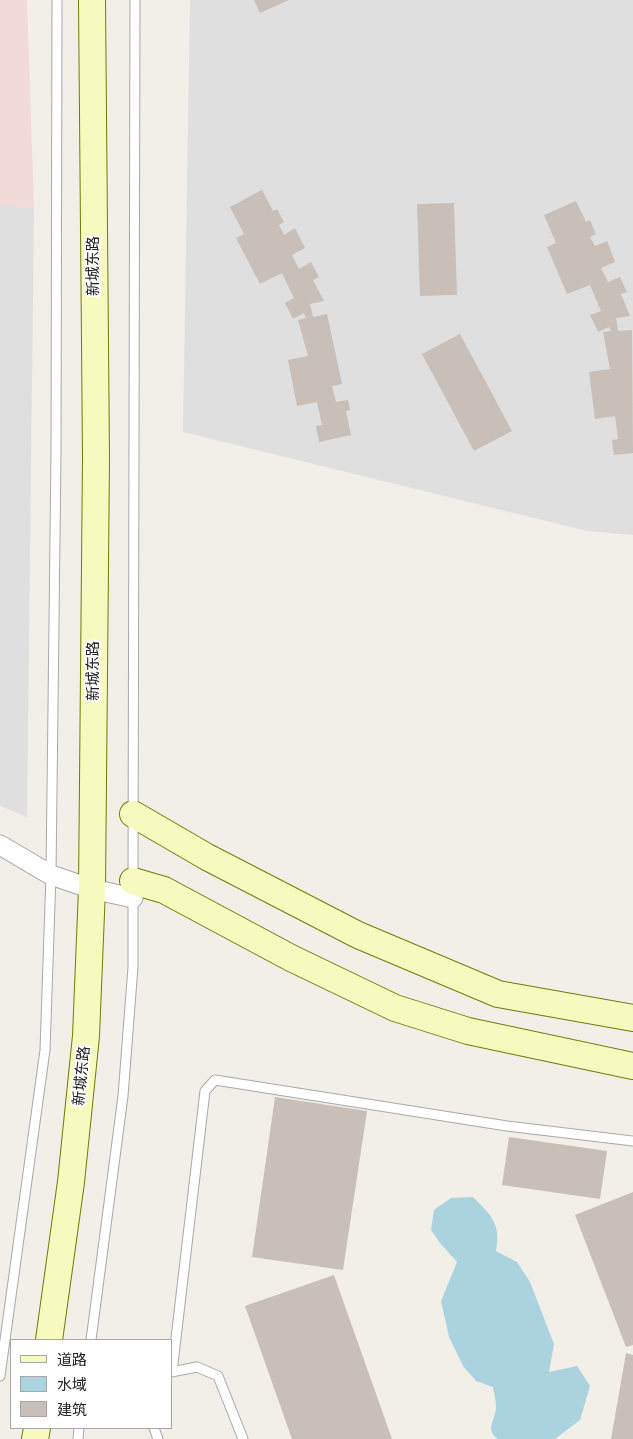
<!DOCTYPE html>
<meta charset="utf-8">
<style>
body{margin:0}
#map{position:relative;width:633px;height:1439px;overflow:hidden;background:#f2efe9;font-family:"PT Sans Narrow","Noto Sans SC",sans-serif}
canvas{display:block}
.legend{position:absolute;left:10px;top:1339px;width:162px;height:90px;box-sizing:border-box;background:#fff;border:1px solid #a7a7a7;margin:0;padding:6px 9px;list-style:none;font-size:15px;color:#222}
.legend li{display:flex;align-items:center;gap:10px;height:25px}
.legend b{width:25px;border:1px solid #a7a7a7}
</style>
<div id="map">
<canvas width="633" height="1439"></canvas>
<ul class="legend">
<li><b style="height:6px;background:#f7fabf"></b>道路</li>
<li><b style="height:14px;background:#aad3df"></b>水域</li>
<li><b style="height:14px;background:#c7bfb8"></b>建筑</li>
</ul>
</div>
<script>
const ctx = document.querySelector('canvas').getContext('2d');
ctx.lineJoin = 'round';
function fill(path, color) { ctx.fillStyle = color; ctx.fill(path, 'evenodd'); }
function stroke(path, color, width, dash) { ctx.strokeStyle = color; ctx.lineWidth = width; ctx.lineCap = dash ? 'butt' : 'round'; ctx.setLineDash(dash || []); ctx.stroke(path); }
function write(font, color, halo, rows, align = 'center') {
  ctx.font = font + ' "PT Sans Narrow","Noto Sans SC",sans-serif'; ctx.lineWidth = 4; ctx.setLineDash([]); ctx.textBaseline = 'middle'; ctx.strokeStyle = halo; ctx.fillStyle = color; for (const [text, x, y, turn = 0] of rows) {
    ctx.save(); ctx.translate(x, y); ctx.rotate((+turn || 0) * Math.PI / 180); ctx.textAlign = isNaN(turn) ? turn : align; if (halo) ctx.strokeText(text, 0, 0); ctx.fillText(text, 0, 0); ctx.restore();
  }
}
fill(new Path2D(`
 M190 0H633V535L587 531 183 432Z
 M0 205 34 208 27 817 0 806Z`), '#e0dfdf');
fill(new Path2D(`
 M0 0H27L34 208 0 205Z`), '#f2dad9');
fill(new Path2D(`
 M473 1197C492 1216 501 1224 496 1251L517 1262 530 1282 554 1344 549 1372 577 1366 590 1386 580 1420 555 1439H498C484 1430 496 1419 496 1407 496 1400 494 1393 493 1387L476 1381 463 1366 449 1337 441 1301 457 1262 440 1243 431 1230 434 1210 451 1198Z`), '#aad3df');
fill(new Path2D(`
 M254 0H289L260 13Z
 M262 190 273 211 277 209 284 222 279 225 284 235 295 228 305 248 292 255 299 269 311 262 319 277 313 280 324 301 310 304 313 317 327 314 342 384 332 386 336 402 348 400 350 410 346 411 351 435 319 442 316 426 322 425 317 402 297 406 288 360 308 356 298 320 306 318 304 313 293 319 285 303 294 298 282 273 260 284 236 238 244 234 230 207Z
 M576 201 586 222 590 220 596 234 590 237 595 246 607 241 615 262 601 268 608 282 620 277 627 292 621 294 630 316 616 318 618 331 632 330 633 453 614 455 612 440 618 439 615 416 595 419 589 372 610 369 603 332 611 331 609 327 598 332 590 315 601 311 590 285 567 294 547 247 556 243 544 215Z
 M454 203 457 295 420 296 417 204Z
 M460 334 512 431 474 451 422 354Z
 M275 1097 367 1111 343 1270 252 1257Z
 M509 1137 607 1151 600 1199 502 1185Z
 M633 1192V1345L626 1347 575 1215Z
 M334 1275 392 1439H292L245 1306Z
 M626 1353 633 1355V1439H611Z`), '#c7bfb8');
const service = new Path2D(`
 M133 880 135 0
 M91 1340 123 1096 133 967V895
 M171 1372 197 1367 218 1376 243 1439
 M172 1372 205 1091 215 1080 507 1126 633 1141
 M0 1376 45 1050 51 875 56 452 57 0
 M154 1428 158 1439
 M78 1439 79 1428`);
const minor = new Path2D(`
 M0 845 51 875 92 889 133 898`);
const secondary = new Path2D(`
 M133 814 207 857 358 935 498 994 633 1018
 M133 881 164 890 291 958 395 1008 468 1031 633 1066
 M49 1340 71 1182 86 1036 92 889 96 457 92 0
 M35 1439 37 1428`);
stroke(service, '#a9a9a9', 11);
stroke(minor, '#a9a9a9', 21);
stroke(secondary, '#707d05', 28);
stroke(service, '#fff', 9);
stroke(minor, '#fff', 19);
stroke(secondary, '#f7fabf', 26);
write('15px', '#222', '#fff', [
 ["新城东路",94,266,-90],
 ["新城东路",94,671,-90],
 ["新城东路",82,1076,-84]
]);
</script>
